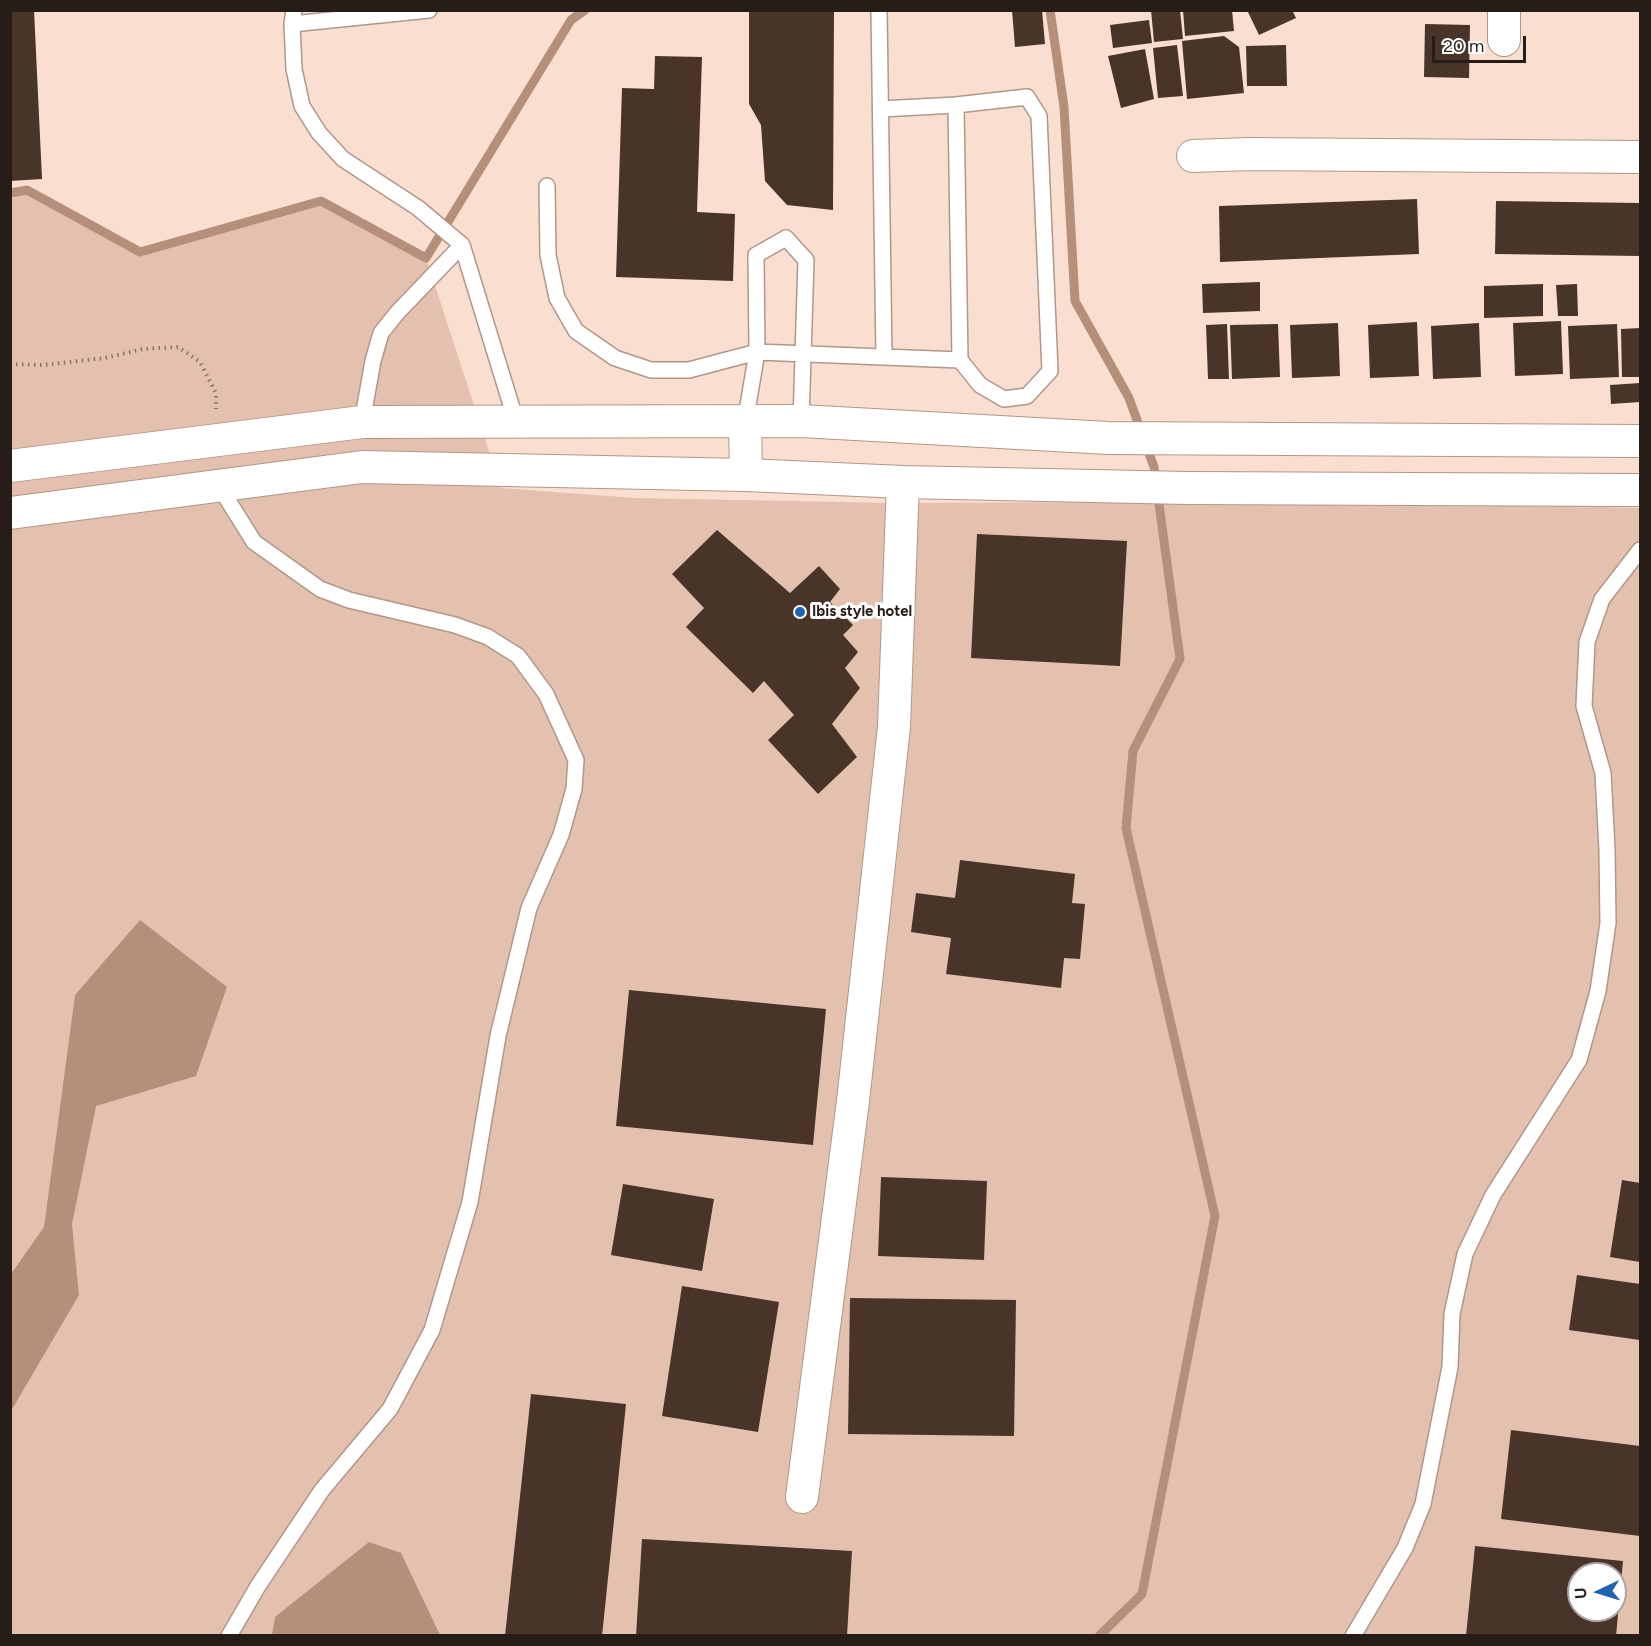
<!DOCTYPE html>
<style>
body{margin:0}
#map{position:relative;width:1651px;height:1646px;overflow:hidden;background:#fadfd1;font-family:Figtree,sans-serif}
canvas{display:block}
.frame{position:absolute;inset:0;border:12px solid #271d18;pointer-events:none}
.north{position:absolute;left:1567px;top:1562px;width:60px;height:60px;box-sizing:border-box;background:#fff;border:2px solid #a9a5a3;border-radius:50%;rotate:266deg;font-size:16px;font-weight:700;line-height:24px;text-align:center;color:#271d18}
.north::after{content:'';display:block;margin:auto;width:21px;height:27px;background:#1f63b3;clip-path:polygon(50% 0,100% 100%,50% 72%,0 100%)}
.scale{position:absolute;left:1432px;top:36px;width:94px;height:27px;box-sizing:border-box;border:3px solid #271d18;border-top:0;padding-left:8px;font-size:18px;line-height:21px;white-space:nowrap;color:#271d18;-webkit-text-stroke:4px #fff;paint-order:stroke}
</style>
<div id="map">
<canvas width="1651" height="1646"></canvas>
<div class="frame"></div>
<div class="north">U</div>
<div class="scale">20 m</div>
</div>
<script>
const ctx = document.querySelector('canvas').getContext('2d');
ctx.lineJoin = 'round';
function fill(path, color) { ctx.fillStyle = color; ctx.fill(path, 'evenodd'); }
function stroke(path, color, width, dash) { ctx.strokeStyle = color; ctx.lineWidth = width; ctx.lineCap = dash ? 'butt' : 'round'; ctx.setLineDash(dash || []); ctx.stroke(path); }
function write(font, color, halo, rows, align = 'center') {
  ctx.font = font + ' Figtree,sans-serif'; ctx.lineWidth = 6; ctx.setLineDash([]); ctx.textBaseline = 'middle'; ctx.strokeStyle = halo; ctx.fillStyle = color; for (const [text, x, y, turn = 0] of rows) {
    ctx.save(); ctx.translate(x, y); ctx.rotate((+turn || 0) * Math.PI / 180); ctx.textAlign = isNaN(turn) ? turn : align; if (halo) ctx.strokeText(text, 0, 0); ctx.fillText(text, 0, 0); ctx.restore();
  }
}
fill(new Path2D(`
 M27 190 140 252 321 201 426 258 501 488 636 498 893 503 1377 501 1640 508V1635L11 1636V193ZM1579 1574H1615V1610H1579Z`), '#e4c1af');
fill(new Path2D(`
 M140 920 227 987 196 1076 96 1106 72 1224 79 1295 11 1411V1274L44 1227 75 995Z
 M369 1542 401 1553 440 1635H272L275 1617Z`), '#b58f7a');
stroke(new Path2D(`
 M1050 10 1064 107 1075 301 1129 398 1154 467 1180 659 1133 751 1126 828 1215 1216 1142 1594 1099 1636
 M10 193 27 190 140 252 321 201 426 258 571 20 585 10`), '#b58f7a', 9);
fill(new Path2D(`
 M10 10H34L42 179 10 181Z
 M749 10H834L833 210 787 205 765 181 761 125 749 104Z
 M1012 10H1042L1045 44 1015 47Z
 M1151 10H1180L1183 39 1154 42Z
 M1183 10H1232L1234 31 1185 36Z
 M1247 10H1292L1296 18 1259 35Z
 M1149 20 1152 43 1113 48 1110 25Z
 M1425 24 1470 25 1469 78 1424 77Z
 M1224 36 1239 47 1244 93 1187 99 1182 41Z
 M1177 45 1183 96 1158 98 1153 48Z
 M1286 45 1287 86H1247L1246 46Z
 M1145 49 1154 99 1121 108 1108 56Z
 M655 56 702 57 697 212 735 214 733 281 616 277 622 88 654 89Z
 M1417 199 1419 254 1220 262 1219 206Z
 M1496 201 1640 203V256L1495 254Z
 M1260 282V311L1203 313 1202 284Z
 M1543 284V316L1484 318V286Z
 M1577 284 1578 316H1558L1556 285Z
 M1561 321 1563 374 1515 376 1513 323Z
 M1417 322 1419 376 1370 378 1368 325Z
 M1338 323 1340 376 1292 378 1290 325Z
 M1479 323 1481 377 1433 379 1431 326Z
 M1227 324 1229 379H1208L1206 325Z
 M1278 324 1280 377 1232 379 1230 325Z
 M1617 324 1619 377 1570 379 1568 326Z
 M1640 328V377H1622L1621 329Z
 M1640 383V402L1611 404 1610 385Z
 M717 530 790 593 819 566 840 589 830 602 853 625 843 635 858 652 845 668 860 688 832 724 857 757 818 794 768 740 794 715 764 681 753 693 686 627 704 608 672 574Z
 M977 534 1127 541 1120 666 971 658Z
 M960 860 1075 874 1072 903 1085 904 1080 959 1064 958 1061 988 946 974 951 938 911 932 916 893 955 898Z
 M629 990 826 1009 813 1145 616 1126Z
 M881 1177 987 1181 984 1260 878 1256Z
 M1622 1180 1640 1183V1262L1610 1257Z
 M623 1184 714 1199 702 1271 611 1255Z
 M1577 1275 1640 1284V1340L1569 1330Z
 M682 1286 779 1302 758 1432 662 1416Z
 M850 1298 1016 1300 1014 1436 848 1434Z
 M531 1394 626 1404 602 1636H505Z
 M1511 1430 1640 1446V1536L1501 1519Z
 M642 1539 852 1551 847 1636H636Z
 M1475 1546 1623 1561 1616 1636H1466ZM1579 1574H1615V1610H1579Z`), '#483428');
const lane = new Path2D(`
 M294 10 292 24 294 69 302 106 319 133 343 159 418 208 462 245 516 421
 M879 10 884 357
 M292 24 429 10
 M881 109 956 105
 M547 186 548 255 557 298 576 331 615 358 651 370H689L757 352 960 360 980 385 1004 399 1027 396 1050 371 1039 116 1027 97 956 105 960 360
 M362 422 373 361 381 333 397 313 462 245
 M745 423 757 352 756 255 786 238 806 260 801 421
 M219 486 254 542 320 589 349 600 455 625 488 637 518 656 546 694 576 760 574 789 561 835 529 908 498 1036 470 1202 432 1330 390 1409 322 1490 258 1586 229 1636
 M1353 1636 1405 1548 1423 1504 1450 1367 1452 1314 1465 1254 1493 1195 1579 1060 1598 991 1608 923 1607 849 1603 773 1584 706 1587 642 1602 599 1640 550`);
const street = new Path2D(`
 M1504 10V40
 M1193 156 1249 154 1640 157
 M745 423 746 475
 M10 466 362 422 801 421 1108 438 1640 441
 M10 513 362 467 746 475 903 482 1188 488 1640 490
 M802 1497 853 1101 894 727 903 482`);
stroke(lane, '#b0978a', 18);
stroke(street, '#b0978a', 34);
stroke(new Path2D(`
 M10 364 43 365 105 358 143 349 178 347 200 362 216 393V409`), '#87756c', 4, [1.5, 4.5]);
stroke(lane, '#fff', 15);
stroke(street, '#fff', 32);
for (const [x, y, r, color] of [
 [800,612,6,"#1f63b3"]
]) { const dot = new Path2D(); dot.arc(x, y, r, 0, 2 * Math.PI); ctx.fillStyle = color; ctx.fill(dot); stroke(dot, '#fff', 2); }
write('bold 15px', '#271d18', '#fff', [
 ["Ibis style hotel",812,612]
], 'left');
</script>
